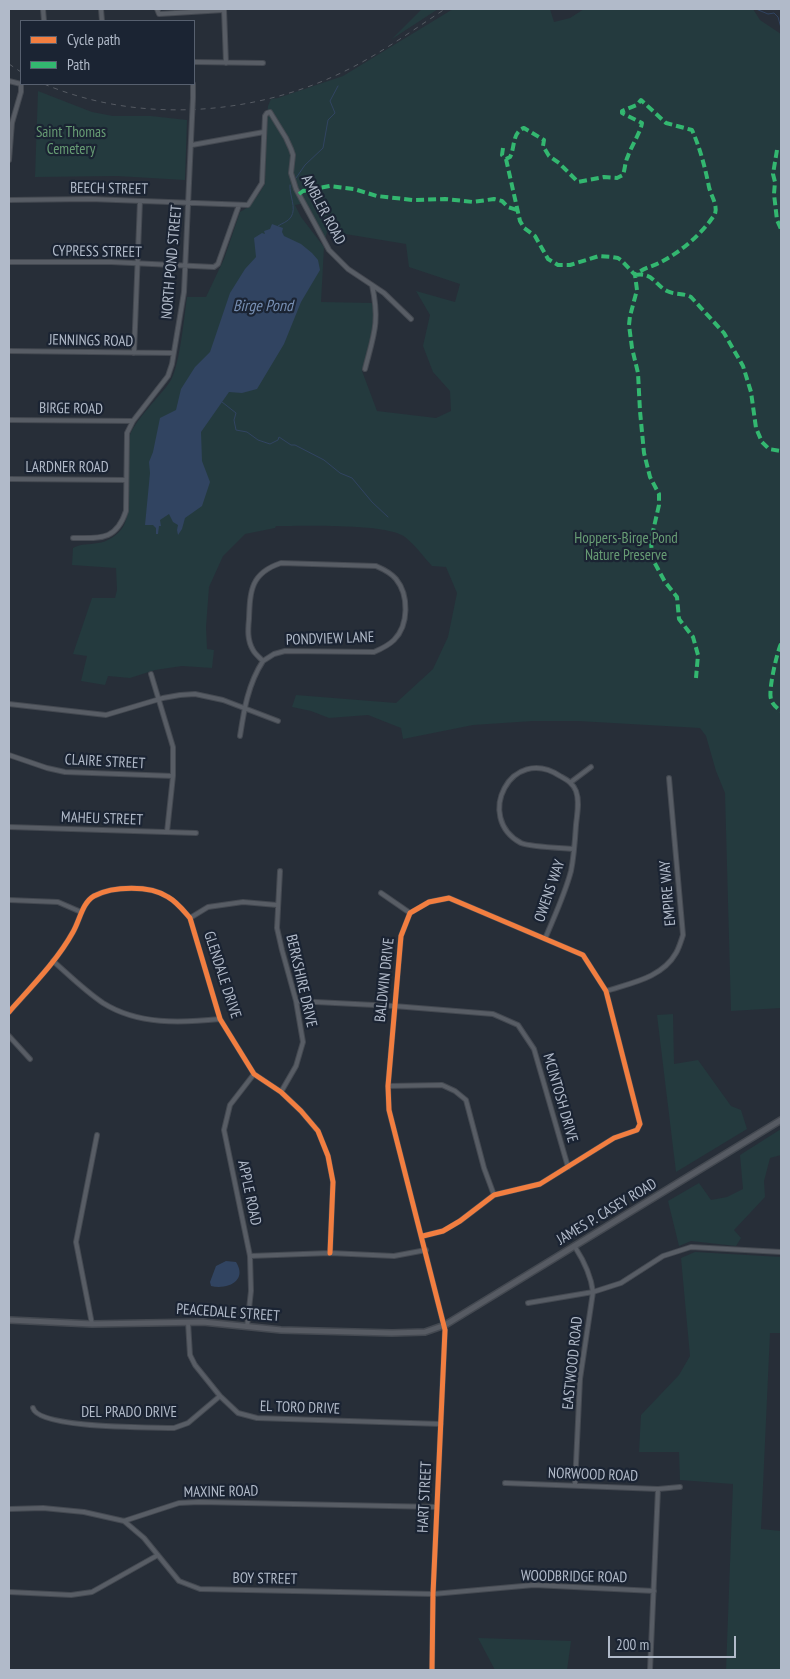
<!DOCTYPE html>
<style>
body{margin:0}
#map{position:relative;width:790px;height:1679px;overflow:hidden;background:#272e38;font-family:"PT Sans Narrow",sans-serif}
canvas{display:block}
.frame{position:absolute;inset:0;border:10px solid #b1bac9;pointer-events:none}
.legend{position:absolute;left:20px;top:20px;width:175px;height:65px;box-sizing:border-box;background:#1b2433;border:1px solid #57606f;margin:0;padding:6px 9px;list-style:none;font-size:15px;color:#b1bac9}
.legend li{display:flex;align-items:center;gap:10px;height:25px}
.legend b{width:25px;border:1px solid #57606f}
.scale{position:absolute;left:608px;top:1636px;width:128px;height:22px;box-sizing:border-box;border:2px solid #b1bac9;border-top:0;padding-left:6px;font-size:15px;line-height:18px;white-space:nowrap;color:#b1bac9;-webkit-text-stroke:4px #1b2433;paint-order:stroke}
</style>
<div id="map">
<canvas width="790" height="1679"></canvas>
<div class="frame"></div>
<ul class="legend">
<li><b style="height:6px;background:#f27e40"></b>Cycle path</li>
<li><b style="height:6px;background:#33b770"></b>Path</li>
</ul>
<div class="scale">200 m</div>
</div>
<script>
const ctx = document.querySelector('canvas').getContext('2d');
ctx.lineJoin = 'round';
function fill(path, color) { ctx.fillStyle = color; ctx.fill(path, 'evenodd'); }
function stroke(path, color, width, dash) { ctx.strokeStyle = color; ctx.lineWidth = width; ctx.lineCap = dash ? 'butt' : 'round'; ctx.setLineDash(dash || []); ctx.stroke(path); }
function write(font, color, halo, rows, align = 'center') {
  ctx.font = font + ' "PT Sans Narrow",sans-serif'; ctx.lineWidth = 4.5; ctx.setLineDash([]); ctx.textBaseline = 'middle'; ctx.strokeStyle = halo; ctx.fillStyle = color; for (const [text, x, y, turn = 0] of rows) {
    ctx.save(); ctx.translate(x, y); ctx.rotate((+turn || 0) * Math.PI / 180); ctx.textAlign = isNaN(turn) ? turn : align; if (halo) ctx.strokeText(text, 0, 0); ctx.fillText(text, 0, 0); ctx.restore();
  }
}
fill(new Path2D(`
 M422 9H438L392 39Z
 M453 9H550L554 22 570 18 584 9H753L760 20 781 34V1008L731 1011 725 793 716 771 706 736 700 728 578 721H533L473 725 403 739 401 728 368 715 329 718 311 711 292 707 296 695 396 703 433 669 448 637 457 593 446 567 432 566C423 556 415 545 405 537 387 523 302 526 276 526L275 528 245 534 223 556 209 587 206 627 207 649 214 650 212 668 182 666 155 670 130 678 108 676 105 685 81 681 87 656 73 654 92 598H115L117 590 116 568 72 565 73 548C82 543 88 545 98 543 106 543 119 534 123 527 134 510 126 460 129 439 131 423 162 395 171 380 180 363 184 318 187 297H206L224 259 240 212C251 207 259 194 265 184L266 118 267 119 268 106 271 99 278 98 343 76ZM301 204 325 241 327 231 406 244 409 267 460 284 455 302 416 291 430 315 423 346 433 372 450 391 451 411 436 418 377 411 362 371 377 320V307H373V303L321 302 324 247 301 217 295 205Z
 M38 91 92 112 113 116H151L187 120 185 180 117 176 35 177Z
 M673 1014 674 1064 698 1060 731 1106 741 1110 747 1129 676 1172 657 1015Z
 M781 1129V1155L770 1158 764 1181 765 1197 734 1230 741 1238 736 1246 691 1241 679 1246 668 1201 699 1183 711 1200 727 1197 743 1189 740 1155Z
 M695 1252 781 1257V1333H770L761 1529 781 1531V1670H726L733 1484 680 1480 679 1452H639L641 1415 679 1375 690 1356 681 1258Z
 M478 1638 571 1641 567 1670H495Z`), '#243a3e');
fill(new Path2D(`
 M272 224 283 228 282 232 284 236 301 244 312 253 318 260 320 270 301 302 284 344 257 389 242 393 229 392 201 432 202 461 210 482 202 506 185 518 182 529 178 535 177 530 178 525 173 522 169 514 160 520 161 526H159L158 534H156V528L153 525H145L150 473 149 462 153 452 160 418 176 410 181 389 195 367 210 352 230 293 245 269 256 257 254 238 262 233 265 234 264 231 270 229Z
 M226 1261 236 1262C248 1281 227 1290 211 1286L210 1282 216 1266Z`), '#314461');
stroke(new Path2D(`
 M756 9 768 14 774 13 778 17 781 28
 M296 178 305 165 323 148 328 120 335 113 330 101 338 86
 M278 226C282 223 288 222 291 217 297 208 289 195 290 185
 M222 402 236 413 234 420 236 430 247 432 258 440 270 444 278 440 279 437 291 445H295L324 460 340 473 352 478 372 502 388 517`), '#314461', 1);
const street = new Path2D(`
 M43 9 44 21
 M101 9 102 21
 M157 9 159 14 224 10
 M224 9 226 63
 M194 62 263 63
 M9 81 21 84
 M193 98V84
 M192 145 264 132
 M9 160 12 123 21 92V84
 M9 200 90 199 248 205 262 183 265 116 267 113 270 112 286 138 291 149 293 155 291 173 296 189 329 250 348 269 384 293 411 319
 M9 262H111L214 267 218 264 239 205
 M9 351 173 353
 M134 353 140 201
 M365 369C374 334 380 322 372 285
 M9 420 133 421
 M9 479 126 480
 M73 538C100 538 116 541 126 511L127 433 133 421 168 376 172 364 184 292 192 118
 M281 563 376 566C383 569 391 573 396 579 409 595 409 625 394 640 388 646 381 649 374 652L285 651 274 654 263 661C260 658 255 654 253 650 247 640 248 629 249 619 250 590 251 573 281 563Z
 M151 674 173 747V776L167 832
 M9 704 106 715 163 698 180 695 195 694 223 700 278 721
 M240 736C244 710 248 684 263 661
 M9 755 47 768 65 772 173 776
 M571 782 591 767
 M9 827 196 833
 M280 871 277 928 282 950 296 1001 303 1042 296 1066 281 1092
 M381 893 410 913
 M9 900 58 902 81 912
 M190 918 208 907 243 902 277 905
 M545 939C554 917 565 894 571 871 574 856 575 841 576 825 577 814 580 802 576 791 573 783 567 780 560 776 511 744 474 818 521 843 530 847 563 848 574 849
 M53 961C69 975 85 991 103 1003 138 1025 181 1023 220 1019
 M606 991C631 983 662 978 676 953 679 948 681 941 683 935L669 778
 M296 1001 394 1006 493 1014 518 1025 534 1049 568 1167
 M9 1012C31 987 57 961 73 932 80 920 82 903 94 896 113 886 150 885 168 897 177 902 183 910 190 918L220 1019 254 1074 281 1092 301 1111 318 1131 328 1156 333 1182 330 1253
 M9 1036 30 1059
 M388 1086 442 1085 455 1091 466 1100 484 1168 494 1195
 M423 1236 443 1231 460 1221 494 1195 540 1184 614 1138 637 1130 640 1124 606 991 583 955 449 898 429 902 410 913 401 936 388 1086 389 1110 445 1330 433 1594 432 1670
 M250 1256 330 1253 394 1256 426 1250
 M528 1303 593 1292 621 1283 663 1256 691 1247 781 1252
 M188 1322 190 1355 195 1365 220 1396 238 1413 257 1418 441 1424
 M92 1324 76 1242 97 1135
 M247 1327 251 1291 250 1256 224 1130 230 1105 254 1074
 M33 1408C39 1429 151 1427 174 1428L188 1423 220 1396
 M505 1483 658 1489 680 1487
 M575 1485 580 1379 593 1292C591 1275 584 1261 575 1247
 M9 1509 43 1508 84 1512 124 1521 179 1503 199 1502 437 1507
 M124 1521 144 1538 179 1581 200 1589 433 1594 534 1585 654 1591
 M9 1592 71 1595 92 1592 158 1555
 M650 1670 658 1489`);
const secondary = new Path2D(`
 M9 1320 92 1324 203 1322 281 1330 392 1333 425 1332 445 1325 781 1120`);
stroke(street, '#444951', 6);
stroke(secondary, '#444951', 8);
stroke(street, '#585d65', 4);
stroke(secondary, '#575b63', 5);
stroke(new Path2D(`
 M9 64 21 72
 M44 84C139 124 254 116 345 71 380 54 413 30 445 9`), '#565b63', 1, [5, 5]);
const streetBridge = new Path2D(`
 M192 118 193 98`);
stroke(streetBridge, '#444951', 6, []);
stroke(streetBridge, '#585d65', 4);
stroke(new Path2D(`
 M503 148 502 155 506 159 510 157C515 148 512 132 524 128L544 140 543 146 549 156 559 163 578 182 604 177 617 178 623 175C625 169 625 162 628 156 631 147 641 131 642 123L622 113V111L637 105 641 100 666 123 692 130C700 148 705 167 709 187 711 196 718 205 715 214 702 234 681 252 659 263 651 267 643 268 635 275
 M777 150 773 174 775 182 774 194 777 220 781 229
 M506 159 520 221 524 228 535 236 548 259 558 265H570L599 256 612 257 618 258 622 261 635 275 637 290 630 316 629 325 632 348 638 373 640 411 644 453 650 477 659 494V505L651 540 652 558 665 582 677 597 679 619 693 637 698 655 696 678
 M299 194 303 191 330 186 354 189 377 196 413 200 445 199 473 202 494 199 502 201 508 207 517 210
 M635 275C653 272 655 285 667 291 675 295 684 293 691 297L724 333 743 366 751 392 756 428 762 442 769 449 781 451
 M781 644C777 652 768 691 771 699 772 704 777 708 781 711`), '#33b770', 4, [8, 4]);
stroke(new Path2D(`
 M9 1012C31 987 57 961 73 932 80 920 82 903 94 896 113 886 150 885 168 897 177 902 183 910 190 918L220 1019 254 1074 281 1092 301 1111 318 1131 328 1156 333 1182 330 1253
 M423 1236 443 1231 460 1221 494 1195 540 1184 614 1138 637 1130 640 1124 606 991 583 955 449 898 429 902 410 913 401 936 388 1086 389 1110 445 1330 433 1594 432 1670`), '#f27e40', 5);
write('15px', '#679c74', '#1b2433', [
 ["Saint Thomas",71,133],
 ["Cemetery",71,150],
 ["Hoppers-Birge Pond",626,539],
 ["Nature Preserve",626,556]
]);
write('15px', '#b1bac9', '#1b2433', [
 ["BEECH STREET",109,189,1],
 ["AMBLER ROAD",323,210,62],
 ["CYPRESS STREET",97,252,1],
 ["NORTH POND STREET",172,262,-85],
 ["JENNINGS ROAD",91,341,1],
 ["BIRGE ROAD",71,409,1],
 ["LARDNER ROAD",67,468],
 ["PONDVIEW LANE",330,639,-2],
 ["CLAIRE STREET",105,762,3],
 ["MAHEU STREET",102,819,2],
 ["OWENS WAY",550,891,-71],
 ["EMPIRE WAY",668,893,-95],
 ["GLENDALE DRIVE",222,975,72],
 ["BALDWIN DRIVE",385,980,-84],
 ["BERKSHIRE DRIVE",301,981,77],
 ["MCINTOSH DRIVE",560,1098,74],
 ["APPLE ROAD",249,1193,78],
 ["JAMES P. CASEY ROAD",607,1212,-31],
 ["PEACEDALE STREET",228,1313,4],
 ["EASTWOOD ROAD",573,1363,-84],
 ["EL TORO DRIVE",300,1408,2],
 ["DEL PRADO DRIVE",129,1413],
 ["NORWOOD ROAD",593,1475,2],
 ["MAXINE ROAD",221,1492,-1],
 ["HART STREET",425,1497,-87],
 ["WOODBRIDGE ROAD",574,1577,1],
 ["BOY STREET",265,1579,1]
]);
write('italic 16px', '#778fb3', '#1b2433', [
 ["Birge Pond",263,306]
]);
</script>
